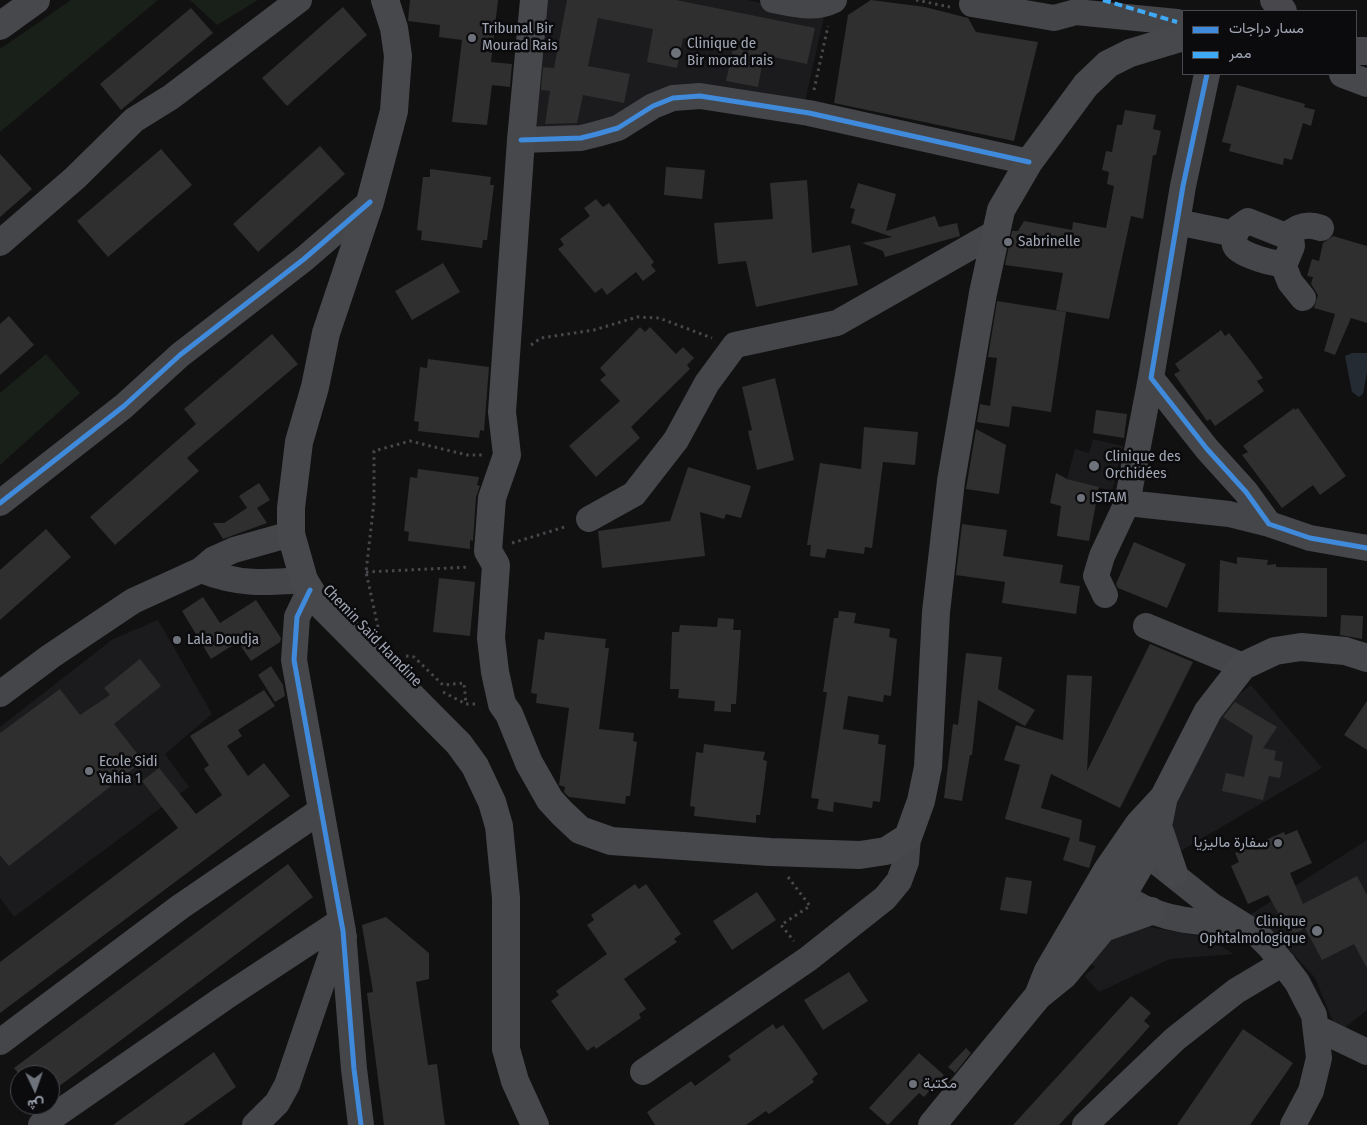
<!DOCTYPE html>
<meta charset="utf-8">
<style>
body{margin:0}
#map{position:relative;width:1367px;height:1125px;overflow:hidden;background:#111;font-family:"Fira Sans Condensed",Vazirmatn,sans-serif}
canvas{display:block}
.legend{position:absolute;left:1182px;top:10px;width:175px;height:65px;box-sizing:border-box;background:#0b0b0d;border:1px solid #47494f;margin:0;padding:6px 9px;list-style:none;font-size:15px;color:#a0a6b3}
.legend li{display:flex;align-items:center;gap:10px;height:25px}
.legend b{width:25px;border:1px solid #47494f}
.north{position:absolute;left:10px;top:1065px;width:50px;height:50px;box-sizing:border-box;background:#0b0b0d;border:1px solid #47494f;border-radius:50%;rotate:177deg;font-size:14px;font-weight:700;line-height:20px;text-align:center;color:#a0a6b3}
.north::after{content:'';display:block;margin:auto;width:18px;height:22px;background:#6e727a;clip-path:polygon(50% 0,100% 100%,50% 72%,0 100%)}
</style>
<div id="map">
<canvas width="1367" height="1125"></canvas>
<ul class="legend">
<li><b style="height:6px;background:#408adc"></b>مسار دراجات</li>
<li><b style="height:6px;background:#3fa9f5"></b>ممر</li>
</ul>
<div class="north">ش</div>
</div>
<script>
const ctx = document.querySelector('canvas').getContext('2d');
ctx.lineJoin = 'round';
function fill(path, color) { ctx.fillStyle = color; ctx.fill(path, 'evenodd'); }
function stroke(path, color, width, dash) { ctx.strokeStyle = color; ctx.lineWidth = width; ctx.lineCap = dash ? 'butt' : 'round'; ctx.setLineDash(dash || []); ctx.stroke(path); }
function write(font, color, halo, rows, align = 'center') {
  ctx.font = font + ' "Fira Sans Condensed",Vazirmatn,sans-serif'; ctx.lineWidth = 5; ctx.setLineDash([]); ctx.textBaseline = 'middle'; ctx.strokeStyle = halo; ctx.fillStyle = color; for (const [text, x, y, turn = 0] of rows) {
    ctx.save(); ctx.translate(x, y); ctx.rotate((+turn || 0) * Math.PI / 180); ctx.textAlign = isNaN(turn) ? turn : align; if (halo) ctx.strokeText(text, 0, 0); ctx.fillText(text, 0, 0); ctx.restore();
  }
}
fill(new Path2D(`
 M539 0H747L824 17 804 106 709 89 595 128H530Z
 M1093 439 1123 446 1112 491 1067 479 1075 449 1089 453Z
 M158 620 212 714 165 754 189 787 14 917 0 898V727L113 639Z
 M1251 685 1322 768 1177 853 1171 810 1175 798 1186 785 1218 711Z
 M1367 840V1010L1338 1033 1315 978 1287 947 1248 916Z
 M1149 927 1206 937 1234 954 1170 959 1099 992 1084 976 1095 967 1088 961 1094 951 1121 934Z`), '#1b1b1d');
fill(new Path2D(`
 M71 0H158L0 132V49Z
 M190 0H258L217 25Z
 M46 354 80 393 0 465V393Z`), '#19201a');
fill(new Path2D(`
 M1352 353H1367V372L1363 394 1359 397 1352 392 1345 356Z`), '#242b33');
fill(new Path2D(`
 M410 0H498L491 62 512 64 510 87 492 85 487 125 452 122 462 40 439 37 440 25 408 21Z
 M567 0H676L815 28 807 64 764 55 758 87 726 81 733 48 683 38 677 68 647 62 653 29 598 18 588 66 630 74 624 103 583 95 577 123 545 124 550 91 541 90 543 67 554 68Z
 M871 0 925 7 968 18 976 32 1038 42 1014 141 834 103 848 15Z
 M343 7 367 35 287 106 262 78Z
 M191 8 213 33 121 110 100 84Z
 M1237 85 1305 104 1304 107 1315 110 1311 126 1303 123 1292 160 1284 158 1283 165 1251 157 1229 151 1231 144 1222 142Z
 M1125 110 1156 115 1153 129 1161 131 1156 155H1153L1143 219 1131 216 1109 319 1056 310 1063 273 1005 265 1012 231H1018L1024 221 1072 230 1073 222 1106 228 1114 186 1107 184 1109 172 1102 170 1106 151 1112 152 1117 125H1122Z
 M320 146 345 174 258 252 233 224Z
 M161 149 192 185 108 257 77 221Z
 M0 154 32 189 0 217Z
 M666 167 705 170 702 199 664 195Z
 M430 169 491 177 490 185H494L487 240H483L482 248 421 240 422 231 417 230 423 177H430Z
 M807 180 812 253 850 245 858 285 756 307 746 261 718 264 714 223 773 219 770 183Z
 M858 183 896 194 886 231 935 216 939 227 957 223 960 236 885 257 883 251 862 243 892 237 851 223 855 209 850 208Z
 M596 199 603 207 609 203 654 262 651 265 656 271 643 281 636 272 607 295 602 288 595 293 558 249 564 245 560 239 590 216 584 208Z
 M1333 236 1367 246V323L1351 318 1335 355 1324 351 1335 314 1314 308 1318 295 1311 284 1313 277 1307 276 1312 259 1319 261 1323 243Z
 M443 263 460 292 412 320 395 291Z
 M997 301 1066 312 1051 412 1012 406 1009 427 977 422 980 404 990 406 997 358 988 357Z
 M9 316 34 345 0 375V324Z
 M640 327 645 332 650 327 676 354 683 347 694 358 687 365 690 369 631 427 640 438 596 477 569 446 620 401 600 380 606 375 600 368Z
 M1221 330 1225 336 1229 333 1250 360 1263 378 1257 381 1264 391 1215 426 1210 419 1207 421 1174 374 1180 371 1175 364Z
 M272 334 298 364 187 458 199 471 115 545 90 517 196 424 184 409Z
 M428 359 489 367 484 431 480 430 479 438 418 431 419 422 414 421 420 367 427 368Z
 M775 378 794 460 757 470 748 431 752 430 742 387Z
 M1294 408 1295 410 1298 408 1346 476 1320 495 1313 485 1282 508 1242 455 1248 452 1243 446Z
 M1096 410 1127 414 1124 438 1093 433Z
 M864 427 918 432 915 465 883 462 872 548 865 547 864 554 827 549 825 558 810 556 811 545H807L820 463 861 469Z
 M976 429 1006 445 999 494 966 489Z
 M688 467 751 486 741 518 726 514 724 519 700 512 705 556 602 568 598 531 670 521Z
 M418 469 479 477 477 485 480 486 476 497 473 541 470 540V549L408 541 409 532 404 531 410 477 417 478Z
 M1056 473 1067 479 1099 487 1089 541 1057 536 1061 506 1050 503Z
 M259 483 270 500 257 508 267 523 223 539 213 523H224L247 508 239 496Z
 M962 524 1007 530 1003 556 1063 565 1060 583 1080 586 1076 614 1002 603 1005 582 956 575Z
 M46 529 71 557 0 620V570Z
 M1134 542 1186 564 1167 608 1118 588 1116 584Z
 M1237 557 1268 560 1267 565 1276 564V567L1327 568V617L1218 612 1220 560 1237 564Z
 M439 578 475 582 470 636 433 632Z
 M203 597 220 623 256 600 281 638 280 642 251 661 238 642 211 659 182 611Z
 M839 611 856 613 854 623 890 629 889 637 897 639 891 696 884 695 883 702 848 696 843 729 879 735 878 744 886 745 880 802 873 801 872 808 834 802 833 812 817 809 819 799 811 798 827 692H823L834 618H838Z
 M1341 615 1363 616 1362 639 1340 635Z
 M718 618 734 619 733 630H741L736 704H731V712L714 711 715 701 678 698 679 689H670L672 632H679L680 625 717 627Z
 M545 632 606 639 605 648H609L599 729 634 733 633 741 637 742 630 796H626L625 804 569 797 564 792 565 787 559 785 569 708 536 703 537 694 531 693 538 639 544 640Z
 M1150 644 1193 662 1120 808 1051 774 1041 808 1082 820 1079 841 1096 846 1089 868 1063 860 1070 838 1005 819 1020 765 1004 760 1016 725 1063 740 1067 675 1092 676 1087 771Z
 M966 653 1002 657 998 689 1035 710 1025 726 978 700 972 755H970L962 801 944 798 953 724 958 725Z
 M140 659 161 686 114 724 143 761 9 866 0 855V733L60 689 80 715 110 695 104 688Z
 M271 666 283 685 285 696 275 702 258 675Z
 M264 690 275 706 238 730 242 736 227 746 248 776 264 763 290 796 0 1013V962L178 828 142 781 159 768 196 814 222 795 204 769 209 765 190 736Z
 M1367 701V750L1344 735Z
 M1235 702 1277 727 1263 748 1276 751 1274 760 1283 762 1280 778 1269 776 1263 800 1222 791 1226 773 1244 777 1253 736 1223 717Z
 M704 744 765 752 763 760 767 761 764 785 760 815H756V823L694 816 695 807 690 806 696 752 703 753Z
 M1297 830 1312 863 1290 873 1303 904 1357 876 1367 895V968L1354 944 1322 960 1305 928 1291 936 1268 895 1248 904 1231 866 1239 862 1235 853 1284 832 1285 835Z
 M288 864 313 897 50 1093V1075H20L14 1068Z
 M1006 877 1032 881 1027 914 1000 910Z
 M635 884 639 889 646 884 681 934 674 939 677 942 624 979 646 1009 639 1014 641 1018 596 1049 594 1046 587 1051 551 1001 559 995 556 991 607 954 587 925 594 920 591 915Z
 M757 892 776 920 732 950 713 921Z
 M386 917 429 953V979L416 982 428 1065 437 1064 445 1125H384L367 993 373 992 362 925Z
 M849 972 868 1001 823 1030 804 1000Z
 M1131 996 1151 1013 1144 1021 1150 1026 1135 1043 1059 1125H1013Z
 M773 1024 776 1029 783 1025 797 1044 818 1074 812 1079 814 1082 769 1114 766 1111 746 1125H655L647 1112 691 1081 695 1086 731 1060 728 1056Z
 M1243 1029 1293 1063 1250 1125H1177Z
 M966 1048 971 1053 955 1073 948 1067Z
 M214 1052 236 1087 183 1125H113Z
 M919 1053 944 1075 924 1097 919 1093 888 1125 869 1108Z`), '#2f2f30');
stroke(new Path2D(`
 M916 0 950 7
 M814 90 828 26
 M531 345 541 338 594 330 637 317 659 318 712 338
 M512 543 568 526
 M366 572 470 567
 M378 627 366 572 374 502V451L410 441 467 455H482
 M406 656 414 657 443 685 464 683 466 704
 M443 692 466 704H479
 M788 877 810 906 781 925 794 941`), '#46484c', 3, [2.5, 4]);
stroke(new Path2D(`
 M773 0C795 4 814 10 834 0
 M972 4 1054 18 1076 12 1177 22 1183 26
 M1207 74 1183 186 1151 378 1207 449 1246 492 1269 524 1310 538 1367 548
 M521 140 581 138 597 134 618 128 653 106 673 98 700 96 809 113 1029 162
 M1248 221 1291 238 1292 246 1285 263C1277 266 1242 255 1236 247 1232 241 1235 234 1238 228Z
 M1177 222 1235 234
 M1287 236C1297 226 1308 223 1321 228
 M0 243 75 178 134 120 171 97 299 0
 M1283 264 1290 282 1303 298
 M0 503 124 406 180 355 304 259 370 202
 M1127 503 1229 514 1269 524
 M589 519 634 494 676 440 707 383 735 345 837 323 995 233
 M201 570C238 585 265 583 304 580
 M310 590 297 617 294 660 343 931 354 1069 361 1125
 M1105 595 1096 576 1102 556 1127 503 1151 378
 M1146 626 1243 666
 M0 694 51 656 133 601 201 570 214 559 234 550 291 534
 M1157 862 1211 905 1257 934 1270 947 1297 982 1314 1015 1319 1058 1311 1091 1293 1125
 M1131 901C1163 921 1202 923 1238 924
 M1317 1028 1367 1052
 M0 1042 180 907 320 811
 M643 1072 808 959 885 898 899 881 906 862 908 837
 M41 1125 224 998 341 921
 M255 1125 277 1103 287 1085 331 956 344 937
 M1085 1125 1175 1039 1236 991 1283 963`), '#45464a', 26);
stroke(new Path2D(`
 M385 0 394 28 398 56 394 111 370 202 326 333 315 387 299 442 291 508V534L304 580 316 600 459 744 475 766 492 802 499 826 506 898V1049L515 1081 535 1125
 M534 0 521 140 502 412 507 455 492 498 488 551 496 565 491 638 495 672 502 704 509 714 529 763 550 800 562 813 580 830 611 841 770 852 860 855 886 851 908 837 921 801 928 767 936 612 951 481 983 293 1001 210 1029 162 1086 85 1108 64 1130 53 1183 37
 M0 26 36 0
 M1343 74 1367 83
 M1158 826 1174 874
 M1103 928 1151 911
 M1038 996 1048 971 1106 872 1139 824 1164 797 1208 711 1243 666 1275 651 1301 647 1345 651 1367 658
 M932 1125 1038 996 1064 975 1103 928 1146 855 1158 826 1163 801`), '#47484c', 28);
stroke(new Path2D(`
 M1274 0 1283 11
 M1356 51H1367`), '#48484c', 28);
stroke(new Path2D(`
 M1103 0 1177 22`), '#3fa9f5', 4, [8, 4]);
stroke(new Path2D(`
 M1207 74 1183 186 1151 378 1207 449 1246 492 1269 524 1310 538 1367 548
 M521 140 581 138 597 134 618 128 653 106 673 98 700 96 809 113 1029 162
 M0 503 124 406 180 355 304 259 370 202
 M310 590 297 617 294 660 343 931 354 1069 361 1125`), '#408adc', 5);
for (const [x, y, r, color] of [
 [472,38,5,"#6e727a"],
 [676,53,6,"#6e727a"],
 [1008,242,5,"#6e727a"],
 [1094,466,6,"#6e727a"],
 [1081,498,5,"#6e727a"],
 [177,640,5,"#6e727a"],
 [89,771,5,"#6e727a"],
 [1278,843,5,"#6e727a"],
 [1317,931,6,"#6e727a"],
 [913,1084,5,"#6e727a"]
]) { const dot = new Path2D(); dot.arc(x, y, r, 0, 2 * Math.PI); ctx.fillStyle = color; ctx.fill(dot); stroke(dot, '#0b0b0d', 2); }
write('15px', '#a0a6b3', '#0b0b0d', [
 ["Tribunal Bir",482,29],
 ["Mourad Rais",482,46],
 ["Clinique de",687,44],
 ["Bir morad rais",687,61],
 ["Sabrinelle",1018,242],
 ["Clinique des",1105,457],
 ["Orchidées",1105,474],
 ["ISTAM",1091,498],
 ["Lala Doudja",187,640],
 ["Ecole Sidi",99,762],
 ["Yahia 1",99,779],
 ["سفارة ماليزيا",1268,843,"right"],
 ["Clinique",1306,922,"right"],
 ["Ophtalmologique",1306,939,"right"],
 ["مكتبة",923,1084]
], 'left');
write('15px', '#a0a6b3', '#0b0b0d', [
 ["Chemin Saïd Hamdine",372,636,46]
]);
</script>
